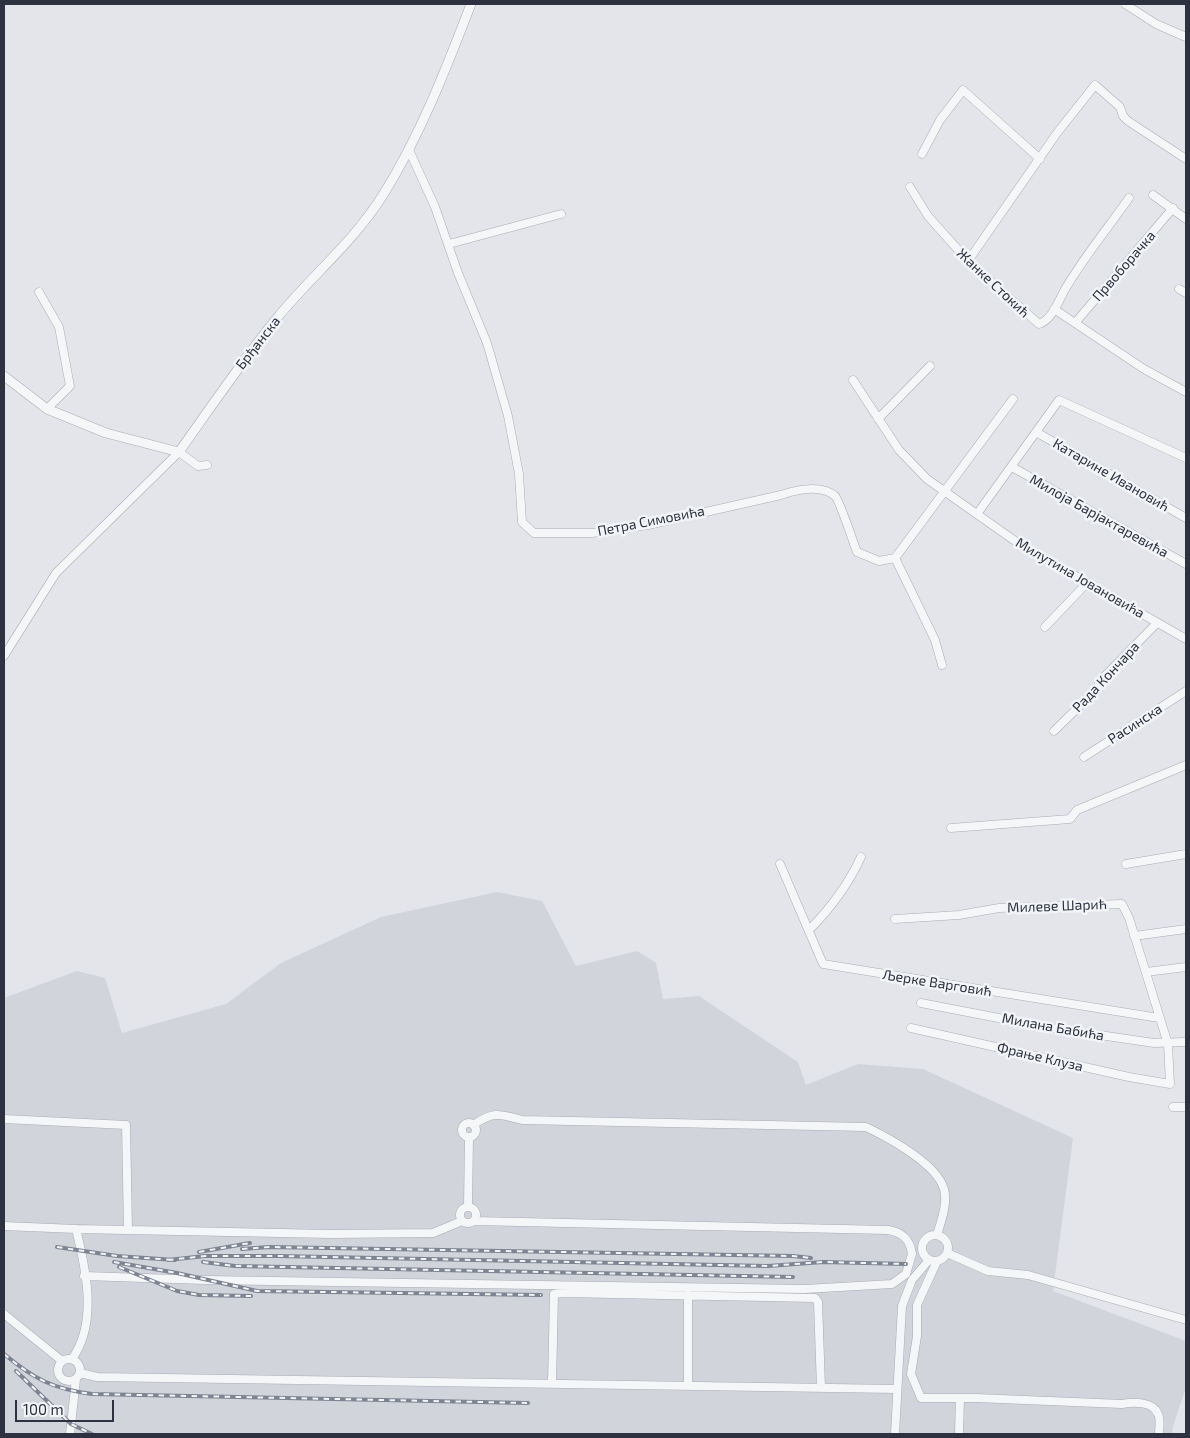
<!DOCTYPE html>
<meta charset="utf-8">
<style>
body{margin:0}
#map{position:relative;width:1190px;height:1438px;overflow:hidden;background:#e3e5ea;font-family:"Exo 2",sans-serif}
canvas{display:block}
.frame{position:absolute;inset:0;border:5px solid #2c3240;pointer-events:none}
.scale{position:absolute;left:15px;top:1400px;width:99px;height:22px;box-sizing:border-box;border:2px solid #2c3240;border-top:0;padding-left:6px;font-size:15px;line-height:18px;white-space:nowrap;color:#2c3240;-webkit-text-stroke:4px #f2f4f7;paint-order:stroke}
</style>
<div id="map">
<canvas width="1190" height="1438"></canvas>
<div class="frame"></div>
<div class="scale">100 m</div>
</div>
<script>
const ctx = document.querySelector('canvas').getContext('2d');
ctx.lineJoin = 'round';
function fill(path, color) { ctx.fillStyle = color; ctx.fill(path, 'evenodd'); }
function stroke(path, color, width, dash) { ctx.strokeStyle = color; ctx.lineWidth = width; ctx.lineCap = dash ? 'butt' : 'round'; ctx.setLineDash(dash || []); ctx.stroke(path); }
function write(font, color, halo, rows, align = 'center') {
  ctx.font = font + ' "Exo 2",sans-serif'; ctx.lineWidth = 5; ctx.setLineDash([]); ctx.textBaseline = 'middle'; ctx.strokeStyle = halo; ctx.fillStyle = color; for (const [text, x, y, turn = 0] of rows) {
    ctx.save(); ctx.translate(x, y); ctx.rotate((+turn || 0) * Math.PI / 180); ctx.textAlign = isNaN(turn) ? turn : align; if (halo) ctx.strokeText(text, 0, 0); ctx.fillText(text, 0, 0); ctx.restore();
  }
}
fill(new Path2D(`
 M497 892 542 901 576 966 637 951 656 963 663 999 699 996 798 1062 806 1085 858 1064 923 1069 1073 1138 1053 1291 1186 1341V1387L1173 1426 1172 1434H4V998L77 971 105 978 122 1033 226 1004 281 963 381 917Z`), '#d1d4db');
const minor = new Path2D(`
 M1125 4 1156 24 1186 37
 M409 150 435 207 458 273 487 343 508 416 519 474 522 522 534 533H592L648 525 781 495C796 490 821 484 835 496 840 501 853 542 857 552L879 561 895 558 935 640 942 665
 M922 154 940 120 963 90 1040 159
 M910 187 928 216 968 261 1039 324C1051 321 1059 301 1064 291 1083 258 1108 228 1129 198
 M1153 195 1186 219
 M449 244 561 214
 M968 261 1057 133 1095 85 1120 107 1123 116 1128 121 1186 159
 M1179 289 1186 293
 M39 292 59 327 70 386 47 409
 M1054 309 1144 369 1186 392
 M1075 323 1173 208
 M853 380 899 450 927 479 1018 543 1186 639
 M878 419 930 366
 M1036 432 1186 518
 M1012 467 1186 564
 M977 514 1059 400 1186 458
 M895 558 1013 399
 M1045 627 1087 583
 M4 656 56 573 179 452 198 466 207 465
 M1054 731 1095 691 1101 680 1157 623
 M1084 757 1186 691
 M951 828 1070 819 1077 810 1186 765
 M780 864 823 964 1159 1018
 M1126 864 1186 854
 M895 919 959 915 999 908 1122 904 1129 918 1168 1044 1170 1084 1129 1077 911 1028
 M809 930C831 908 848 885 861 857
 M1134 936 1186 929
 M1146 972 1186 967
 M921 1003 1045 1027 1154 1043 1186 1042
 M1173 1107H1186
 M4 1119 126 1125 128 1230
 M462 1130a7 7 0 1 1 14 0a7 7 0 1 1-14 0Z
 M473 1125C494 1111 499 1114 522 1120L866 1127C889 1138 937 1164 944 1189 948 1204 941 1221 937 1235
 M460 1215a8 8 0 1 1 16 0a8 8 0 1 1-16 0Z
 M468 1207 469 1137
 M4 1226 76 1229 331 1234 433 1233 462 1221
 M922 1248a13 13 0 1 1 26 0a13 13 0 1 1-26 0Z
 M947 1253 988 1271 1028 1275 1186 1320
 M937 1261 917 1305V1336L911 1374 921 1398H976L1122 1404C1133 1402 1153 1401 1158 1414 1161 1419 1159 1429 1159 1434
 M84 1276 205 1280 805 1289 892 1284 906 1274 912 1254C910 1239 902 1232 888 1230L474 1221
 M688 1295V1386
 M4 1314 62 1361
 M72 1359C98 1323 86 1269 76 1229
 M58 1370a11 11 0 1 1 22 0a11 11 0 1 1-22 0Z
 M80 1373 97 1377 897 1389
 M552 1384 554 1294 563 1293 815 1298 818 1302 821 1388
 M70 1434 76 1379
 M895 1434 902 1306 912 1280 929 1260
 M959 1434 960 1398`);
const tertiary = new Path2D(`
 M4 376 47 409 106 433 179 452C211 407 242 361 277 318 312 275 352 244 383 195 420 136 446 69 471 4`);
stroke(minor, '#a8acb4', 9);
stroke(tertiary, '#a8acb4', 10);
stroke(minor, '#f5f6f8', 8);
stroke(tertiary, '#f5f6f8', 9);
const rail = new Path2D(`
 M57 1247 117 1256 175 1260
 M242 1249 269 1247 793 1256 811 1258
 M199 1252 250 1243
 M168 1260 205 1256H278L768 1266 823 1262 906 1264
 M114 1262 177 1273 257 1291 541 1295
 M203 1262 235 1266 793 1277
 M119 1267 177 1291 199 1295 251 1296
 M4 1354C34 1379 53 1389 92 1394L528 1403
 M16 1371 71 1424 92 1434`);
stroke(rail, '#7e8492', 4);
stroke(rail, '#f2f4f7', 2, [5.5]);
write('14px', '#2c3240', '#f2f4f7', [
 ["Првоборачка",1124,266,-49],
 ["Жанке Стокић",993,283,43],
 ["Брђанска",258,343,-52],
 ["Катарине Ивановић",1111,475,30],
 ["Милоја Барјактаревића",1099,516,29],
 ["Петра Симовића",651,521,-11],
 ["Милутина Јовановића",1080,578,30],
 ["Рада Кончара",1106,677,-47],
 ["Расинска",1135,724,-33],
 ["Милеве Шарић",1057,906,-2],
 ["Љерке Варговић",937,983,9],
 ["Милана Бабића",1053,1027,10],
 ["Фрање Клуза",1040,1057,13]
]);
</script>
